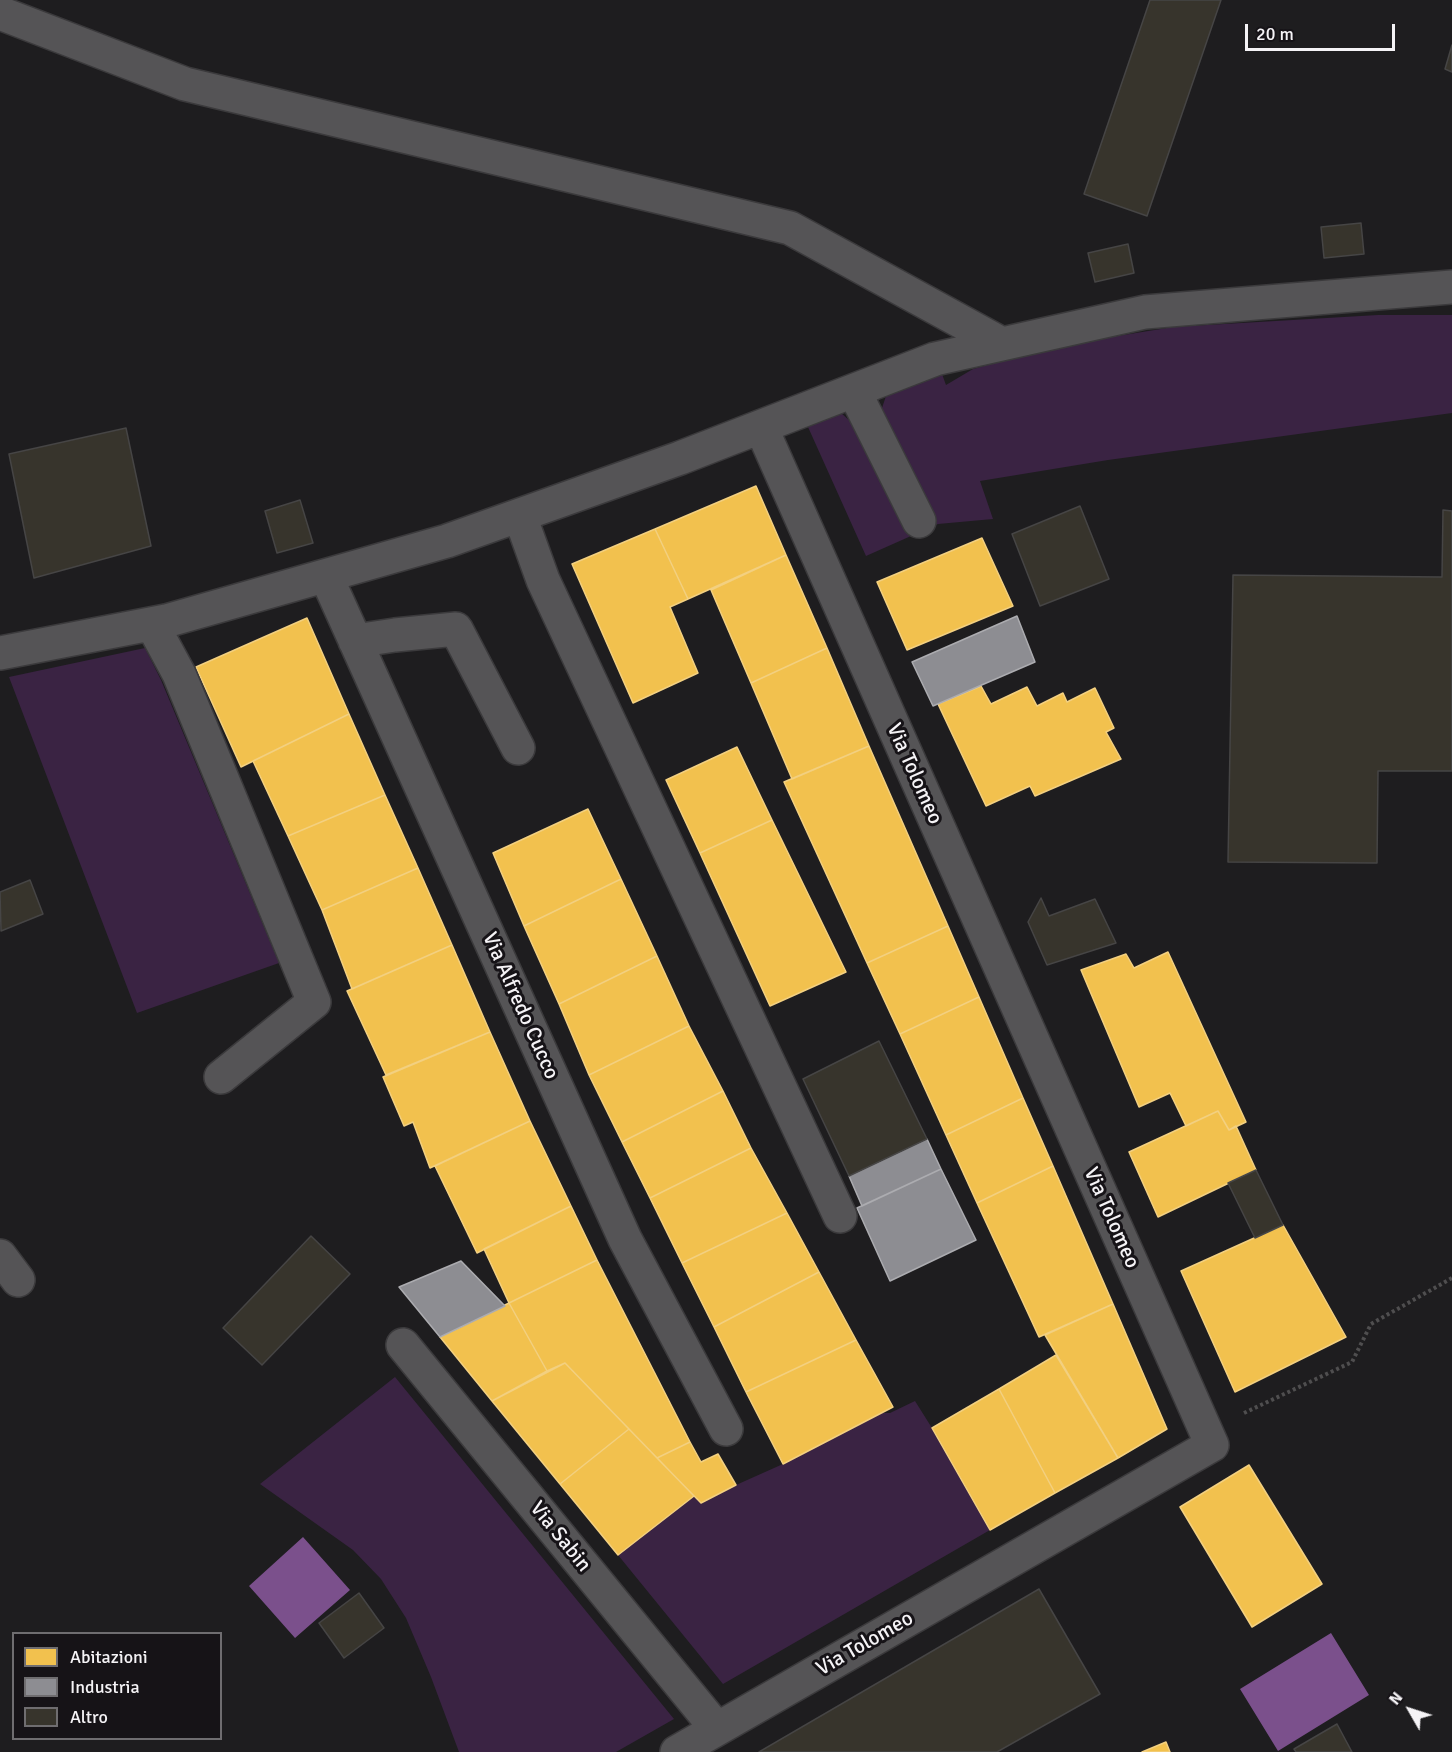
<!DOCTYPE html>
<style>
body{margin:0}
#map{position:relative;width:1452px;height:1752px;overflow:hidden;background:#1e1d1f;font-family:Signika,sans-serif}
canvas{display:block}
.legend{position:absolute;left:12px;top:1632px;width:210px;height:108px;box-sizing:border-box;background:#161317;border:2px solid #6f6d70;margin:0;padding:8px 10px;list-style:none;font-size:18px;color:#f5f3f6}
.legend li{display:flex;align-items:center;gap:12px;height:30px}
.legend b{width:30px;border:2px solid #6f6d70}
.north{position:absolute;left:1380px;top:1680px;width:60px;height:60px;-webkit-text-stroke:4px #161317;paint-order:stroke;rotate:309deg;font-size:16px;font-weight:700;line-height:24px;text-align:center;color:#f5f3f6}
.north::after{content:'';display:block;margin:auto;width:21px;height:27px;background:#f5f3f6;clip-path:polygon(50% 0,100% 100%,50% 72%,0 100%)}
.scale{position:absolute;left:1245px;top:24px;width:150px;height:27px;box-sizing:border-box;border:3px solid #f5f3f6;border-top:0;padding-left:8px;font-size:18px;line-height:21px;white-space:nowrap;color:#f5f3f6;-webkit-text-stroke:4px #161317;paint-order:stroke}
</style>
<div id="map">
<canvas width="1452" height="1752"></canvas>
<ul class="legend">
<li><b style="height:16px;background:#f2c14e"></b>Abitazioni</li>
<li><b style="height:16px;background:#8d8d92"></b>Industria</li>
<li><b style="height:16px;background:#37342c"></b>Altro</li>
</ul>
<div class="north">N</div>
<div class="scale">20 m</div>
</div>
<script>
const ctx = document.querySelector('canvas').getContext('2d');
ctx.lineJoin = 'round';
function fill(path, color) { ctx.fillStyle = color; ctx.fill(path, 'evenodd'); }
function stroke(path, color, width, dash) { ctx.strokeStyle = color; ctx.lineWidth = width; ctx.lineCap = dash ? 'butt' : 'round'; ctx.setLineDash(dash || []); ctx.stroke(path); }
function write(font, color, halo, rows, align = 'center') {
  ctx.font = font + ' Signika,sans-serif'; ctx.lineWidth = 6; ctx.setLineDash([]); ctx.textBaseline = 'middle'; ctx.strokeStyle = halo; ctx.fillStyle = color; for (const [text, x, y, turn = 0] of rows) {
    ctx.save(); ctx.translate(x, y); ctx.rotate((+turn || 0) * Math.PI / 180); ctx.textAlign = isNaN(turn) ? turn : align; if (halo) ctx.strokeText(text, 0, 0); ctx.fillText(text, 0, 0); ctx.restore();
  }
}
fill(new Path2D(`
 M1378 315H1452V413L1108 460 980 481 993 519 938 524 866 556 808 427 841 413 850 421 861 442 887 429 882 408 886 396 942 374 946 385 973 369 1062 345 1173 327Z
 M145 648 161 680 279 963 137 1013 9 677Z
 M395 1377 674 1719 616 1752H459L431 1677 406 1618 381 1579 353 1550 260 1484Z
 M915 1401 932 1428 990 1530 723 1684 618 1555 694 1496 736 1485 783 1464 882 1413H890Z`), '#3a2343');
fill(new Path2D(`
 M303 1537 350 1590 295 1638 249 1586Z
 M1331 1633 1369 1695 1278 1751 1240 1689Z`), '#7b508c');
const homes = new Path2D(`
 M756 486 786 555 688 599 655 529Z
 M655 529 688 599 670 607 698 673 633 703 572 564Z
 M982 538 1013 606 907 650 877 582Z
 M786 555 827 648 751 683 711 590Z
 M307 618 349 714 241 767 196 667Z
 M827 648 869 746 792 779 751 683Z
 M981 686 991 704 1027 687 1037 706 1063 693 1067 702 1095 688 1114 728 1106 732 1121 759 1035 796 1030 786 986 806 938 704Z
 M349 714 385 795 288 836 253 761Z
 M869 746 948 926 867 963 784 782Z
 M737 747 772 820 700 853 666 780Z
 M385 795 418 868 322 910 288 836Z
 M588 809 621 879 524 926 493 853Z
 M772 820 846 972 770 1006 700 853Z
 M418 868 452 945 352 989 322 910Z
 M621 879 657 956 559 1004 524 926Z
 M948 926 979 997 900 1034 867 963Z
 M452 945 490 1032 386 1075 347 991Z
 M1168 952 1246 1122 1229 1130 1218 1111 1186 1126 1170 1093 1139 1107 1081 970 1126 954 1134 968Z
 M657 956 689 1026 589 1075 559 1004Z
 M979 997 1023 1098 946 1135 900 1034Z
 M689 1026 723 1091 622 1142 589 1075Z
 M490 1032 530 1121 430 1168 413 1122 404 1126 383 1077Z
 M723 1091 751 1148 650 1198 622 1142Z
 M1023 1098 1053 1166 977 1203 946 1135Z
 M1218 1111 1229 1130 1236 1126 1256 1170 1158 1217 1129 1152Z
 M530 1121 571 1206 477 1253 435 1166Z
 M751 1148 787 1213 682 1263 650 1198Z
 M1053 1166 1113 1304 1039 1337 977 1203Z
 M571 1206 597 1260 509 1303 484 1249Z
 M787 1213 819 1272 714 1327 682 1263Z
 M1283 1225 1346 1337 1235 1392 1181 1271Z
 M597 1260 690 1442 657 1458 565 1363 547 1371 509 1303Z
 M819 1272 856 1340 746 1392 714 1327Z
 M509 1303 547 1371 492 1401 440 1337Z
 M1113 1304 1167 1429 1118 1458 1045 1335Z
 M856 1340 893 1407 783 1464 746 1392Z
 M1056 1355 1118 1458 1055 1493 999 1389Z
 M565 1363 629 1429 560 1484 492 1401Z
 M999 1389 1055 1493 990 1530 932 1428Z
 M629 1429 694 1496 618 1555 560 1484Z
 M690 1442 701 1462 718 1454 736 1485 701 1503 657 1458Z
 M1249 1465 1322 1584 1252 1627 1180 1507Z
 M1166 1742 1170 1752H1142Z`);
fill(homes, '#f2c14e');
stroke(homes, '#f3d080', 1.5);
const industry = new Path2D(`
 M1017 616 1035 662 933 706 912 662Z
 M927 1139 941 1169 862 1206 849 1176Z
 M941 1169 976 1240 890 1281 857 1208Z
 M461 1261 505 1306 440 1337 399 1287Z`);
fill(industry, '#8d8d92');
stroke(industry, '#acacb0', 1.5);
const building = new Path2D(`
 M1150 0H1221L1147 216 1084 194Z
 M1452 45V72L1445 69Z
 M1361 223 1364 254 1324 258 1321 227Z
 M1128 244 1134 273 1095 282 1088 253Z
 M126 428 151 546 34 578 9 454Z
 M300 500 313 543 277 553 265 511Z
 M1080 506 1109 579 1040 606 1012 534Z
 M1443 510 1452 511V771H1378L1377 863 1228 862 1233 575 1442 577Z
 M30 880 43 914 1 931 0 892Z
 M1041 898 1049 916 1095 899 1116 943 1047 965 1028 922Z
 M879 1041 927 1139 849 1176 803 1079Z
 M1256 1170 1283 1225 1255 1238 1228 1183Z
 M311 1236 350 1274 262 1365 223 1328Z
 M1039 1589 1100 1694 997 1752H759Z
 M359 1593 384 1628 344 1658 319 1623Z
 M1337 1724 1352 1752H1296L1294 1749Z`);
fill(building, '#37342c');
stroke(building, '#464545', 1.5);
const minor = new Path2D(`
 M0 13 185 84 790 228 1002 344
 M854 391 919 521
 M520 516 543 580 840 1216
 M326 576 625 1239 726 1429
 M152 624 179 674 314 1002 221 1077
 M355 641 395 635 456 629 518 748
 M0 653 166 621 447 541 680 458 935 359 1145 312 1452 287
 M0 1256 18 1280
 M403 1345 717 1729
 M677 1752 1212 1445 761 427`);
stroke(minor, '#3b3a3c', 36);
stroke(new Path2D(`
 M1244 1413 1352 1362 1371 1324 1452 1278`), '#4f4e4f', 4, [3, 3]);
stroke(minor, '#555456', 33);
write('21px', '#f5f3f6', '#161317', [
 ["Via Tolomeo",914,774,66],
 ["Via Alfredo Cucco",520,1006,66],
 ["Via Tolomeo",1111,1218,66],
 ["Via Sabin",560,1537,51],
 ["Via Tolomeo",865,1644,-30]
]);
</script>
